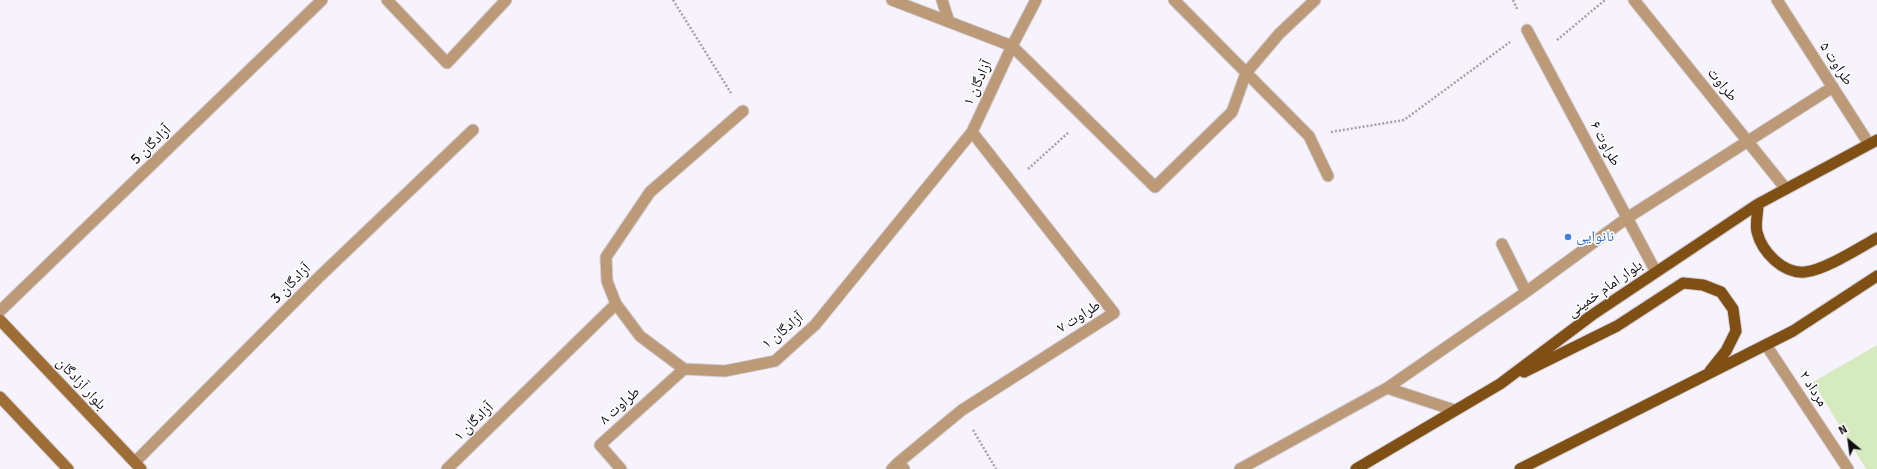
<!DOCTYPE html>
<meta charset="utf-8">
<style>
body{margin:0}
#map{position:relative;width:1877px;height:469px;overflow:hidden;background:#f7f3fd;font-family:Signika,sans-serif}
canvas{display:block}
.north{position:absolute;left:1829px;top:421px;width:40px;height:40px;-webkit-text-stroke:3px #fff;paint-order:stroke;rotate:331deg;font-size:11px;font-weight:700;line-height:16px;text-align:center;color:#110d15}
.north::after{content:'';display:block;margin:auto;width:14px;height:18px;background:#110d15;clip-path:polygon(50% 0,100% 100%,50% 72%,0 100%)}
</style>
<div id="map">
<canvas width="1877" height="469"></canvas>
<div class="north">N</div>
</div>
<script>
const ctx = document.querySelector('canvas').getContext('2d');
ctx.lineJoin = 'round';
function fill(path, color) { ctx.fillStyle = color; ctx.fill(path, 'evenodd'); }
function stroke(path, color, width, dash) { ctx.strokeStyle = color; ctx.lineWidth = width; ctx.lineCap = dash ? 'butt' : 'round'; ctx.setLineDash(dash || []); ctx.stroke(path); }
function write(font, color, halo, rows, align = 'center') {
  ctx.font = font + ' Signika,"Noto Naskh Arabic",sans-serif'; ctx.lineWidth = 3; ctx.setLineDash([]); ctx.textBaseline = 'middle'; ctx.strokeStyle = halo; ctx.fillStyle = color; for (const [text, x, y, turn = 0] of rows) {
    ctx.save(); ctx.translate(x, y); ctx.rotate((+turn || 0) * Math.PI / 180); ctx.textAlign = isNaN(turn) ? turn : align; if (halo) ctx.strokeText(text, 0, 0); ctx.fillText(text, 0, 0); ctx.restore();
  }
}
fill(new Path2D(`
 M1877 345V469H1866L1813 382Z`), '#d5eabe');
const service = new Path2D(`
 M1634 0 1786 189
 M1527 30 1656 272`);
const minor = new Path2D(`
 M387 0 447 63 506 0
 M892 0 1012 46 1155 187 1232 112 1246 73 1279 34 1315 0
 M942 0 949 22
 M1174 0 1309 136 1328 176
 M1777 0 1869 144
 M1502 244 1526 292
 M616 304 607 281 606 257 650 192 743 111
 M0 311 322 0
 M1766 345 1848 469
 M1387 388 1454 410
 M135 462 318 278 473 130
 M447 469 616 304 640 336 684 369 725 371 775 361 815 325 972 132 1012 46 1036 0
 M621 469 600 445 684 369
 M892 469 899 462
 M904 469 899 462 962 410 1114 313 972 132
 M1240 469 1387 388 1526 292 1627 218 1833 87`);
const secondary = new Path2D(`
 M0 320 141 469
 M0 397 68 469`);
const primary = new Path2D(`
 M1758 204C1758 213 1755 224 1757 232 1762 252 1783 274 1805 272 1825 270 1859 248 1877 238
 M1524 372 1617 326 1683 283 1703 285 1721 292 1733 309 1736 331 1726 351 1710 371
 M1356 469 1500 384 1592 315 1758 204 1877 140
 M1520 469 1793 331 1877 276`);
stroke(service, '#d2ced8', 13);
stroke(minor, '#d2ced8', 13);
stroke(secondary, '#d2ced8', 13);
stroke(primary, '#d2ced8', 13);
stroke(new Path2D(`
 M673 0 731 93
 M1513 0 1518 11
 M1557 40 1605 0
 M1331 132 1404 120 1510 42
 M1028 169 1069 132
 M973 430 996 469`), '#a5a1ab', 2.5, [2, 2]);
stroke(service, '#bc9977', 11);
stroke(minor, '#bc9977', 11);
stroke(secondary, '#9e6c35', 11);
stroke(primary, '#7f4f14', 11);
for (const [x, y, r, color] of [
 [1568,237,4,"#3f7fe0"]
]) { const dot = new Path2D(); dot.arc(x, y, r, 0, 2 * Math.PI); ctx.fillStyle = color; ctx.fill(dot); stroke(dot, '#fff', 1.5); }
write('15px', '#110d15', '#fff', [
 ["طراوت ۵",1836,64,57],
 ["آزادگان ۱",978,83,-65],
 ["طراوت",1722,85,51],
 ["طراوت ۶",1605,144,62],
 ["آزادگان 5",151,145,-44],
 ["آزادگان 3",291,284,-45],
 ["بلوار امام خمینی",1605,289,-35],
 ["طراوت ۷",1079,317,-32],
 ["آزادگان ۱",783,331,-39],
 ["بلوار آزادگان",81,384,47],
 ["مرداد ۲",1813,389,57],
 ["طراوت ۸",620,406,-42],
 ["آزادگان ۱",474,422,-44]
]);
write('15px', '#366cbe', '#fff', [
 ["نانوایی",1576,237]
], 'left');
</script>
